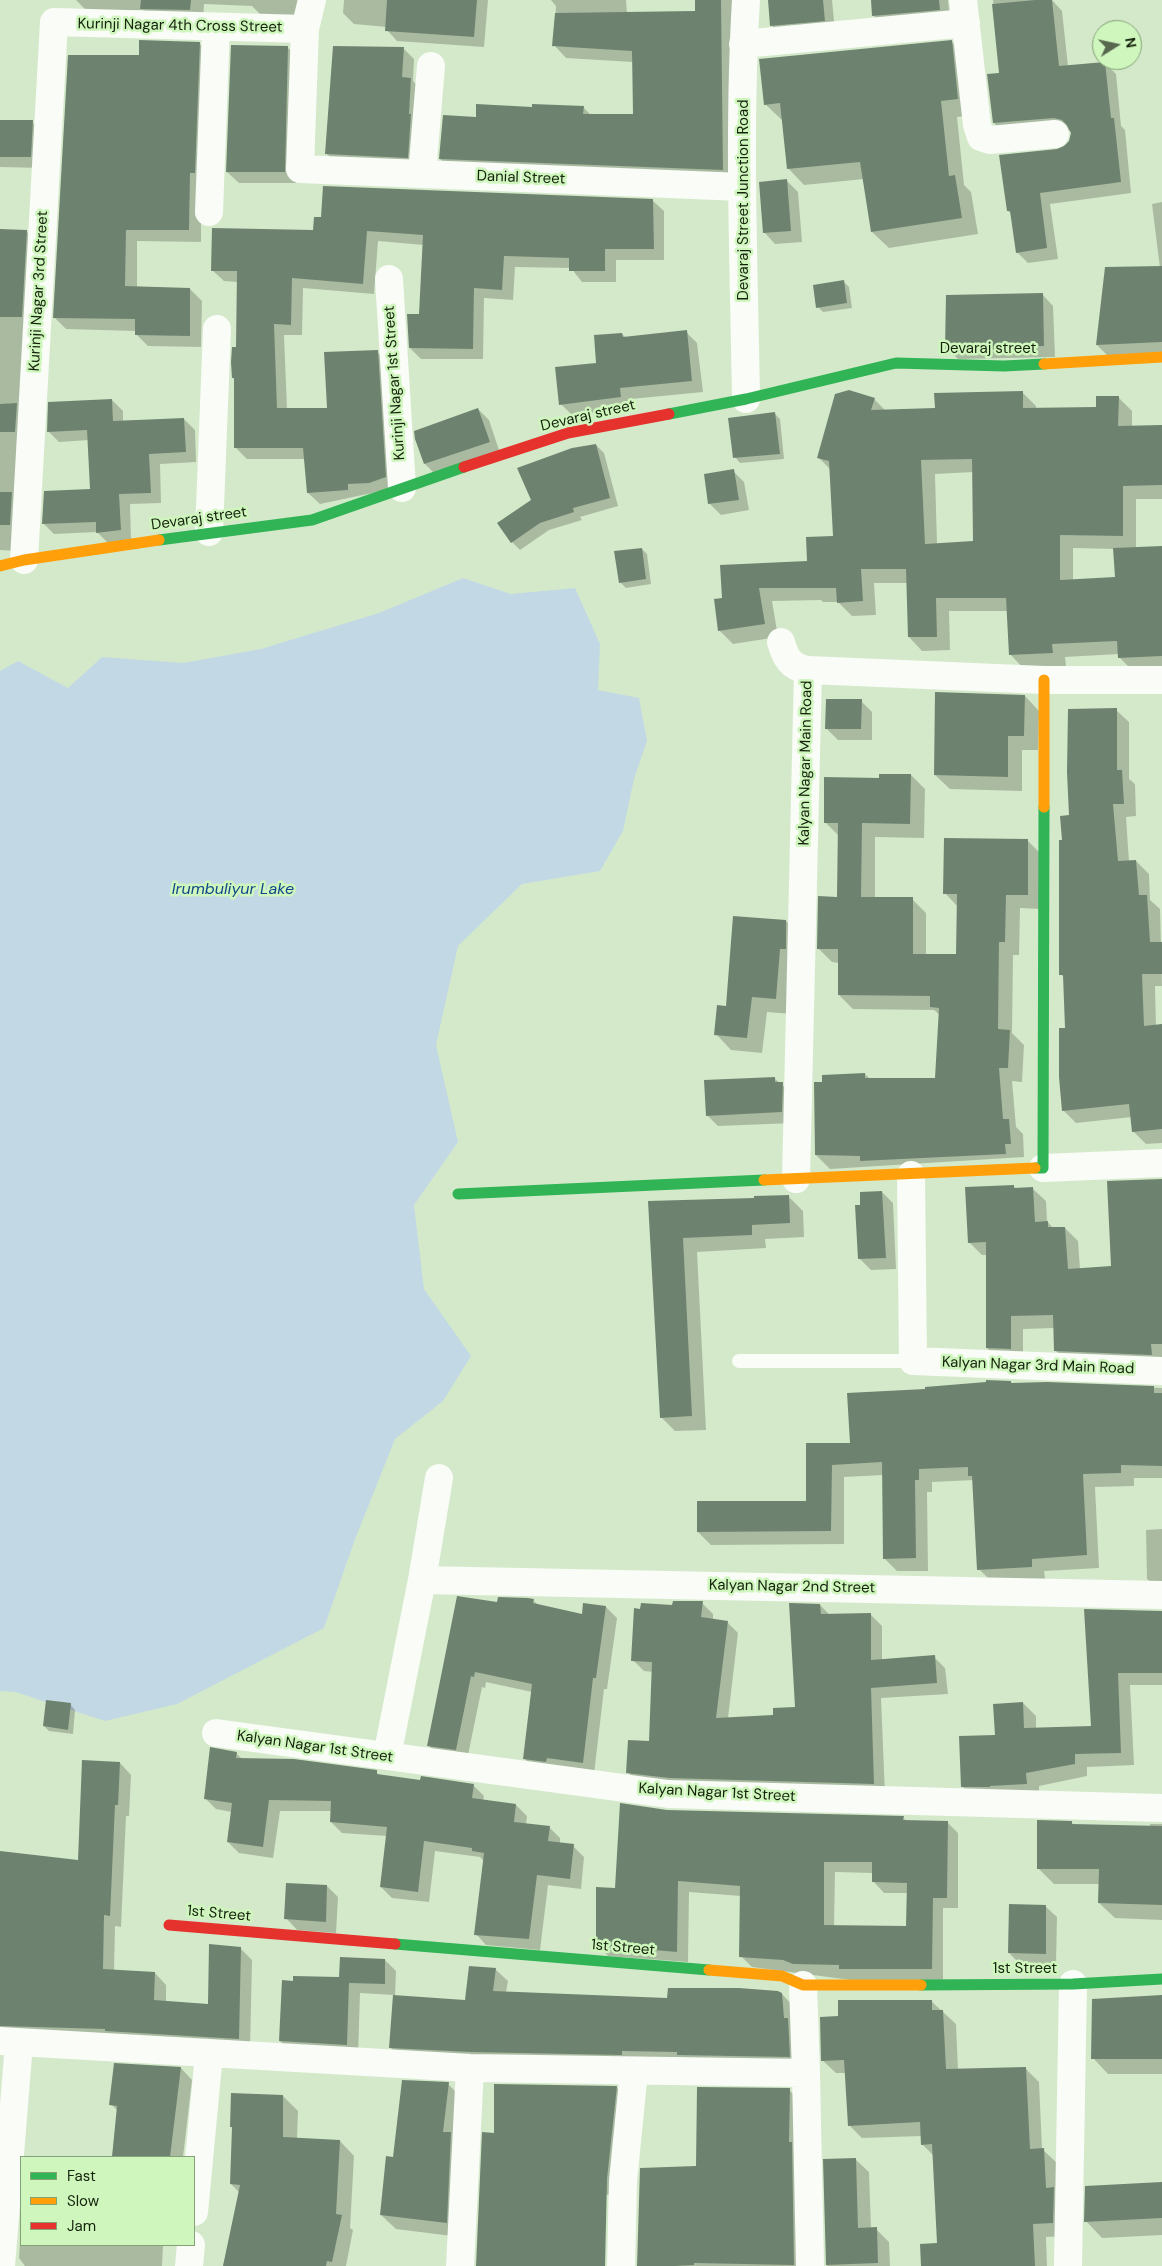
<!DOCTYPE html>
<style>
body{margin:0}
#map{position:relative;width:1162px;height:2266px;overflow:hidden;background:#d4e9ca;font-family:"DM Sans",sans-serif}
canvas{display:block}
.legend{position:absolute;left:20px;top:2156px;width:175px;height:90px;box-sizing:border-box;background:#cff6bd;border:1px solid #85a277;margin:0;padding:6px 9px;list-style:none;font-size:15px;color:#15230d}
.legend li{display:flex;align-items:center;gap:10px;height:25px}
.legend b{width:25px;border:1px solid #85a277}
.north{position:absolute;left:1092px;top:20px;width:50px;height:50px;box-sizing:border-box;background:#cff6bd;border:1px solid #85a277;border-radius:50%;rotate:80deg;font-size:14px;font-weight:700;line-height:20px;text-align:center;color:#15230d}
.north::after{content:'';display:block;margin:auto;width:18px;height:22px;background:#58684f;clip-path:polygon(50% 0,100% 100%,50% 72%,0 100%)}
</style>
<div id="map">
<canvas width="1162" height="2266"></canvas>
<ul class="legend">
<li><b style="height:6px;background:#30b455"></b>Fast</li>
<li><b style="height:6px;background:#ff9f0a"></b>Slow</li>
<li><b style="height:6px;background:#e5322d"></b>Jam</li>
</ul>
<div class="north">N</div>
</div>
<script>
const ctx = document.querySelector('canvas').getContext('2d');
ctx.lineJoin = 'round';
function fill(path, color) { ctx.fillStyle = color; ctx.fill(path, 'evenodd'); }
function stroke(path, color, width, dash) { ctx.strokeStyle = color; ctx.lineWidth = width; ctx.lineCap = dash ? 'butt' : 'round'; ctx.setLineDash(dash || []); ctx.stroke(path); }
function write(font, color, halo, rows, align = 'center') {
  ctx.font = font + ' "DM Sans",sans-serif'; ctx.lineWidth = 5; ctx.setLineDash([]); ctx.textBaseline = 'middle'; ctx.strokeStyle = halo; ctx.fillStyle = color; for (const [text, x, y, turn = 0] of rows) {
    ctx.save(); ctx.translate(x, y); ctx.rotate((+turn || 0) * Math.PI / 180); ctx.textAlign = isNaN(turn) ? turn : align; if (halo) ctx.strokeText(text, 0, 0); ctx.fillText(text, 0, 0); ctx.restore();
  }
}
fill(new Path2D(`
 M463 578 511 594 575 588 600 644 598 690 639 698 647 741 634 779 623 831 600 871 522 884 458 946 436 1045 458 1142 414 1205 424 1289 471 1356 443 1401 395 1439 354 1542 324 1628 177 1704 105 1721 15 1692 0 1691V671L18 661 68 688 102 657 183 663 261 649 379 613Z`), '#c2d9e5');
fill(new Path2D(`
 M76 0H307L305 20 263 17 252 6 204 4 203 23 155 22 143 10 88 12Z
 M344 0H488L484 47 397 41 387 30V27L354 24 343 13Z
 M551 0H626L627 13H696L697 0H733L735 182 453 171 440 159 477 118 533 109 583 107 592 116 634 115 633 62 566 58 554 45 556 6Z
 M769 0H832L835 31 782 36 771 25Z
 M872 0H948L950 20 885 27 874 16Z
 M993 0H1052L1062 11 1068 66 1105 63 1116 74 1121 126 1125 130 1131 193 1050 204 1058 259 1028 263 1017 252 1012 214 1008 211 1057 151 1064 148 1071 141 1072 132 1065 129 1005 134 994 123 988 75 1001 74Z
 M951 41 968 58 974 115 957 117 964 185 971 192 978 234 889 248 872 232 864 179 804 185 788 168 783 121 765 104Z
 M199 43 211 55 201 184V242L137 241V288L190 289 202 301 201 347 148 346 136 334V331L66 329 54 317Z
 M287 47 299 58 296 183H239L227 172Z
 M403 48 414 59 413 81 422 90 418 168 338 165 327 154Z
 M0 121 32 122 43 133 42 168 0 167Z
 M787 181 798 192 802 242 775 244 764 232Z
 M652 200 664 211V260H616V282H582L571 268 515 267 513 300 484 298 483 359H421L410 348 420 315 424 245 378 241 374 294 303 288 302 335H284L287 409H329L377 352 388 363 396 488 320 504 308 493 306 459H247L235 447 236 380 233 378 237 348 238 282 224 281 212 270 314 231Z
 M1162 202V353L1108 356 1097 345 1160 268 1152 204Z
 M0 231H26L38 243 18 551 0 550Z
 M844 282 849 287 852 308 823 312 818 307Z
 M1042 294 1053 306 1055 357 958 359 947 348Z
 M686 332 697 343 703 392 631 399 632 408 572 415 561 404 598 364 622 334 626 338Z
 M1022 392 1036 406V410L1097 408 1119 398 1132 411V427H1162V499H1136V548L1162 547V670L1133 671 1119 657V654L1065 657 1066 666 1023 668 1010 654 1008 611H949L950 650 922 651 909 637 907 583H874L876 615 852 616 838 602H823L821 600 772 601 778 637 733 644 719 630 723 599 808 562 834 537 831 470 818 457 874 399 886 411 936 409ZM974 472 975 543 937 544 935 474ZM1073 548 1115 549 1116 578 1073 581Z
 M112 400 123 411V421L184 419 195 430 196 462 160 464 161 503 130 504 131 540 108 543 97 532 54 534 43 523 91 490 89 440 59 442 48 431Z
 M478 409 489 420 500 453 436 475 425 464Z
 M775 414 780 419 784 459 740 463 735 457Z
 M596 445 604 453 618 506 580 517 582 520 549 530 520 550 512 542 532 500Z
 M733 471 744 482 749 510 721 515 710 504 705 475Z
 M642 549 647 554 651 584 626 588 620 582Z
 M1025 696 1039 711 1038 750H1022V791L950 789 935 775Z
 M861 701 872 712V740H838L827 729Z
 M1116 710 1129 722V779L1135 784 1136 816 1126 817 1129 862 1136 861 1149 874 1150 900 1160 909 1162 986H1155L1156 1026 1162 1025V1143L1146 1144 1133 1131 1132 1117 1076 1123 1063 1110 1066 1029 1065 978 1060 974 1064 841 1070 816Z
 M911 775 925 789 924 838 875 837V898L912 899 926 913V955L957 956 958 907 945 893 1028 841 1042 855 1041 909 1020 908 1019 955H1013L1012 1033 1024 1045 1022 1082 1012 1081 1016 1127 1023 1134 1024 1157 830 1169 816 1155 865 1074 870 1079H936L940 1015 934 1010 853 1009 839 995V963L832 962 818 948 839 898V836L825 822 880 780Z
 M786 921 802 937 792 1014 767 1012 762 1053 731 1050 716 1034 728 1007Z
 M774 1078 793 1094V1123L718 1126 707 1115Z
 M1162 1180V1367L1068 1363 1055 1350V1328L1023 1329V1362L1000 1361 987 1348V1255H982L969 1242 1013 1186 1017 1189H1033L1046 1201 1047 1221 1053 1228H1065L1078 1241 1080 1269 1113 1267Z
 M882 1192 893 1203 896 1269 871 1270 859 1258 861 1206Z
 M788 1196 803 1211 804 1237 765 1239 766 1248 697 1252 706 1430 675 1431 661 1417 650 1202 755 1199Z
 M1011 1382 1013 1384 1047 1383 1162 1388V1478H1134V1486L1095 1487 1099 1568 1044 1571 1045 1579 992 1582 979 1569 974 1480 932 1482V1492H927L928 1571H897L884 1558 883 1475 844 1477V1544L711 1545 698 1532 807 1502V1444H851L926 1390Z
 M1162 1529V1592L1147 1579 1146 1530Z
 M533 1600 539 1606 583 1615 584 1605 606 1607 617 1618 607 1689H604L594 1774 535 1769 524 1758 532 1692 486 1682 485 1688 482 1687 467 1760 440 1756 428 1745 498 1603Z
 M702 1603 713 1614V1620L727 1622 738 1633 728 1718 774 1717 796 1708 820 1605 830 1615 870 1614 882 1626V1661L934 1657 945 1668 948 1694 881 1698 885 1795 639 1783 628 1772 650 1743 653 1672 644 1671 633 1660 642 1610Z
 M1085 1610 1162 1612V1685H1130L1134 1765 1087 1767V1776L1039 1786V1797L975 1799 962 1786 996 1737 1023 1703 1036 1716V1729L1092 1728Z
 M70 1704 75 1710 73 1734 49 1731 44 1726Z
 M236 1753 243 1760 376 1772 380 1776 421 1782 473 1785 484 1796 483 1801 516 1805 527 1816 526 1825 549 1827 560 1838V1844L573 1846 584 1857 581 1889 548 1885 540 1950 486 1945 476 1934 484 1861 480 1857 435 1851 429 1902 392 1898 381 1887 387 1836 342 1833 331 1822 332 1811H280L273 1858 239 1853 228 1842 232 1812 216 1809 205 1798Z
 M120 1763 131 1775 129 1816H126L121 1927 115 1926 114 1971 155 1973 166 1985V2002L210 2005 240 1948 252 1960 250 2050 0 2041V1852L79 1861Z
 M667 1811 903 1818 907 1821 947 1822 958 1833V1908H943V1980H851L752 1967 741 1956V1896L689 1892 688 1962 608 1956 597 1944 616 1889ZM835 1872 873 1873V1881L884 1893H908L907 1928 834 1927Z
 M1071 1822 1074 1825 1150 1827V1824H1162V1920L1115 1918 1099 1903 1100 1884H1054L1039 1869Z
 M327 1886 338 1897 336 1933 297 1930 286 1918Z
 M1045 1906 1057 1917 1056 1964H1020L1009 1953Z
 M385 1960 396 1971 395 1996 466 2002 495 1969 508 1981 506 1992 668 1999 782 1994 794 2007 802 2069 403 2060 390 2047 394 1995 360 1993 358 2056 292 2052 280 2041 294 1982 340 1978Z
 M1162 1996V2074H1108L1093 2058Z
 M931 2001 956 2024 958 2070 1026 2069 1039 2082 1042 2149 1057 2163 1066 2236 1046 2237 1047 2266H922L938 2245 934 2156 922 2144V2136L862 2138 849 2125 846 2073H836L822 2060 840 2017Z
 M181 2068 192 2080 183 2157H112L118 2111 111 2104Z
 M448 2084 462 2098 460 2237 396 2229 381 2215 394 2158Z
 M616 2087 629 2100 620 2194 598 2195 597 2266H477L495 2134Z
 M789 2090 802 2103 807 2266H638L697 2167Z
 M283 2096 298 2111 297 2139 340 2141 354 2156 350 2228 353 2230 346 2266H223L240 2193 231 2184 234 2129 231 2127Z
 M855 2159 869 2172 871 2229H876L889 2242 890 2266H827L825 2160Z
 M1162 2183V2235L1102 2238 1086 2221Z
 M21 2226V2245H163L162 2266H25L19 2258Z`), '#0003');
fill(new Path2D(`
 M141 0H191L190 10 140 9Z
 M387 0H477L474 37 385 31Z
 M695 0H721L723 170 439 159 443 115 476 117V104L532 107V104L584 106 583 114H633L632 51 552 46 555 13 695 11Z
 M768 0H823L825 21 770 26Z
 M871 0H939L940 10 872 16Z
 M1035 0H1052L1059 66 1105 62 1111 118H1114L1121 182 1040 193 1047 248 1016 253 1010 211H1007L999 155 1057 149 1064 146 1069 141 1071 133 1067 125 1062 120 1054 118 993 123 987 74 999 73 992 4Z
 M139 40 200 42 195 173H190L189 230H126L125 286 190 288V336L135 335V319L53 318 68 55H139Z
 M952 40 958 99 941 101 949 176 955 175 962 218 871 232 860 162 787 169 780 103 764 105 759 59Z
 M231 45 288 46 285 172H226Z
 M333 46 404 47 402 77 411 78 409 114H411L408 158 325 154Z
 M0 120H33L31 157H0Z
 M787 179 791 231 763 233 759 182Z
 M323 186 653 199 654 249H605V271H569V258L504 256 502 290 474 288 473 349 409 348 407 314H419L423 235 367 231 363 284 292 278 291 325 274 324 277 408H327L324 352 378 350 386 477 369 483 348 484V490L307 493 303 448H234V378H232L231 362 232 347H236L237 271H211L212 228 313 230 314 217H321Z
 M0 229 27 230 22 317H0Z
 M1162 266V342L1096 345 1105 267Z
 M844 280 847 303 816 308 813 285Z
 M1043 293 1044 346 1021 347V349L1004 350 945 349 946 295Z
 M687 330 692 381 620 388 621 397 559 405 555 367 596 363 594 335 622 333 623 337Z
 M849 390 875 398 871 410 935 408 934 393 1023 391V408L1096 407V396H1119L1118 426 1162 425V485L1123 486V536L1060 535V580L1115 577 1113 548 1162 546V656L1118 658 1117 641 1052 644 1053 653 1009 655 1006 598H936L937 637H908L906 569H861L863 601 837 603 836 588H759L765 624 718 631 714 599 722 598 720 565 807 561 806 537 833 536 829 461 817 458 835 394ZM972 459 973 541 925 544 921 460Z
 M112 399 113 421 184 418 186 452 149 454 151 493 119 494 121 530 96 533V522L42 524 44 491 90 489 87 430 47 432 48 402Z
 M17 403 15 432H0V404Z
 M478 408 490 442 424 464 415 439 414 431Z
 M775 412 780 454 733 458 728 418Z
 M596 444 610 498 573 508 574 512 540 523 511 543 497 523 531 500 517 468 572 448Z
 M734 469 739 500 708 504 704 474Z
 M0 492H12L10 525H0Z
 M642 548 646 579 619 583 614 551Z
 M935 692 1025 695 1024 736H1008V777L934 775Z
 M826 699H862L861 729H825Z
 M1117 708V770H1122L1124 804H1113L1118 861 1136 860 1139 895H1147L1150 942H1162V974H1142L1144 1026 1162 1024V1129L1132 1132 1129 1104 1062 1111 1059 1077V1028H1065L1063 975H1059V840H1062L1060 816 1069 815 1067 772 1068 709Z
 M879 774H911L910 824 862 823 861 897H913V954H956L957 894H943L944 838 1028 839V895H1006L1005 942H999L998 1029 1010 1030 1008 1068H999L1003 1119H1009L1011 1144H1005L1006 1154 860 1161V1156L815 1155 814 1082H822V1075L865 1073V1078H935L939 1008 930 1007V996L838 995V949H817L818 896 837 897 838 823H824V777L879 778Z
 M733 916 786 920V949H780L776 999 752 997 747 1038 714 1035 717 1005 726 1006Z
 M775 1077V1082H783L782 1112 706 1116 704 1080Z
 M1162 1179V1344H1151L1152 1355 1054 1351 1053 1315 1011 1316V1349L986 1348V1242L968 1243 965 1187 1014 1185V1188L1033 1187 1035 1222 1048 1221V1227H1065L1068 1269 1111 1266 1107 1181Z
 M882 1191 886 1258 858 1259 855 1205H860V1192Z
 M789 1195 790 1223 752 1225V1235L683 1238 692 1416 660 1418 648 1201 754 1198V1196Z
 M986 1380 1011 1381V1383L1047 1382 1154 1386V1393H1162V1466L1121 1465V1473L1083 1474 1087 1555 1032 1559V1567L977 1570 972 1476H968V1467L919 1469V1480H915L916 1558 883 1559 882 1462 832 1465 831 1531 697 1532V1501H806V1443H850L847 1393 925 1389V1387L986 1382Z
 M457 1596 497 1602 498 1597 528 1598 534 1599 533 1603 582 1614 583 1603 606 1606 596 1678H593L583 1763 547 1758 546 1762 523 1759 532 1684 475 1672 474 1677 471 1676 456 1750 427 1746Z
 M673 1601H703L701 1617 728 1621 716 1718 773 1715V1708L795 1707 789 1603 820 1604 821 1614 871 1613V1660L935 1655 937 1683 871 1688 874 1784 669 1778 626 1773 628 1740 649 1741 652 1662 631 1661 634 1608 640 1609 641 1603 672 1605Z
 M1084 1609 1162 1611V1673H1118L1121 1753 1075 1754V1764L1026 1773 1027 1784 990 1786V1787H961L959 1736 995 1735 993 1704 1023 1702 1024 1728 1091 1726Z
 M46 1700 71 1703 68 1730 43 1726Z
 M210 1747 237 1752 236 1758 294 1759 377 1770V1774L420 1780 421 1776 474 1784 472 1798 516 1804 514 1822 550 1826 548 1841 574 1844 570 1879 537 1875 529 1939 474 1935 484 1853 472 1851V1848L424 1841 418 1892 380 1887 387 1827 330 1822 331 1801 269 1800 263 1847 227 1842 232 1803 204 1799Z
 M82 1760 120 1762 118 1805H115L110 1916 104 1915 103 1969 155 1972 154 2000 208 2004 209 1944 241 1947 239 2039 105 2031V2029L0 2026V1851L78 1860Z
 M620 1803 667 1810 904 1816 903 1820 948 1821 947 1898H933L932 1969H839V1965L793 1964 783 1960 739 1957 740 1886 678 1881 677 1952 596 1945V1887L615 1888ZM824 1862H872V1882L907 1883 906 1926 824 1925Z
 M1037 1820 1072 1821V1824L1162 1826V1905L1098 1903 1099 1869H1037Z
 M286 1883 327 1885 326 1922 284 1919Z
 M1009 1904 1046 1905V1954L1008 1953Z
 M340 1957 385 1959V1984L349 1983 347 2045 279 2041 282 1980 293 1981V1976L339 1977Z
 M469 1966 496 1968 493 1991 667 1998 668 1988H739L778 1991 782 1993 784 2018H788L790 2057 677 2055V2052L622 2051V2055L471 2052 389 2048 393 1995 465 2000Z
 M1162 1995V2059H1091L1092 1999Z
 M838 2000H932V2010H943L946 2069 1026 2067 1030 2149 1044 2148 1046 2188 1054 2187 1053 2223 1033 2224 1035 2266H921L920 2244 937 2243 932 2144 921 2145 920 2122 848 2126 844 2060 821 2061 820 2017 838 2016Z
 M114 2063 181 2067 170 2157H112L117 2106 109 2105Z
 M402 2080 449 2082 443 2132H451L447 2223 380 2215 386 2156 393 2157Z
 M494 2084 617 2086 607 2179 605 2266H476L482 2132 494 2133Z
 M697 2087 790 2088 789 2142H792L794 2265 694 2263V2265L675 2266H637L640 2168 696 2166Z
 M231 2093 283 2095V2137L340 2140 336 2214 342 2215 332 2262 327 2261 326 2266H223L240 2185 230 2184 232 2127H230Z
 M856 2158 858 2228 877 2227 878 2263 826 2265 823 2159Z
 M1162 2182V2218L1084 2222 1085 2186Z`), '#6e836f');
stroke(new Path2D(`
 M739 1361H913`), '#f9fcf7', 14);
stroke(new Path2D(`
 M312 0 305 29 300 169 742 187
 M963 0 977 125 981 137 990 140 1055 134
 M743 44 966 23
 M422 174 431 66
 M209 212 216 27
 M389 279 402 488
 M746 399C744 267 738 133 746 0
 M209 532 217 329
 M24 560 54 22 305 29
 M781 642C785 657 791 668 808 670
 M1043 1168 1162 1163
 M911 1175 913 1361 1162 1371
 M796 1179 808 670 1044 680H1162
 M422 1580 1162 1595
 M216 1733 668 1794 1162 1808
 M387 1756 422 1580 439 1478
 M0 2041 470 2068 806 2073 803 1985
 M806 2073 810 2266
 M194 2212 209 2054
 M1 2266 19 2043
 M189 2266 191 2245
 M460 2266 470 2068
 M621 2266 623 2181 634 2071
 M1068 2266 1073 1984`), '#f9fcf7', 28);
stroke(new Path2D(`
 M669 414 746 399 896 363 1004 366 1044 364
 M159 540 312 520 464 467
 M1035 1168H1043L1044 807
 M458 1194 764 1180
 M395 1944 709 1970
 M921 1985 1073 1984 1162 1979`), '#30b455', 11);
stroke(new Path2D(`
 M1044 364 1162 357
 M0 566 24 560 159 540
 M1044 807V680
 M764 1180 1035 1168
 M709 1970 782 1976 803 1985H921`), '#ff9f0a', 11);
stroke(new Path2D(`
 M464 467 568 433 669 414
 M169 1925 395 1944`), '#e5322d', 11);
write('15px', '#15230d', '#cff6bd', [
 ["Kurinji Nagar 4th Cross Street",180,26,1],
 ["Danial Street",521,178,2],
 ["Devaraj Street Junction Road",744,200,-90],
 ["Kurinji Nagar 3rd Street",39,291,-87],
 ["Devaraj street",988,349],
 ["Kurinji Nagar 1st Street",395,383,-94],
 ["Devaraj street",588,416,-13],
 ["Devaraj street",199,519,-8],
 ["Kalyan Nagar Main Road",806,763,-89],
 ["Kalyan Nagar 3rd Main Road",1038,1366,2],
 ["Kalyan Nagar 2nd Street",792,1587,1],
 ["Kalyan Nagar 1st Street",315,1747,8],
 ["Kalyan Nagar 1st Street",717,1793,3],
 ["1st Street",219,1914,5],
 ["1st Street",623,1948,5],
 ["1st Street",1025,1969]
]);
write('italic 16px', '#0e4789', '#cff6bd', [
 ["Irumbuliyur Lake",233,890]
]);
</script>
